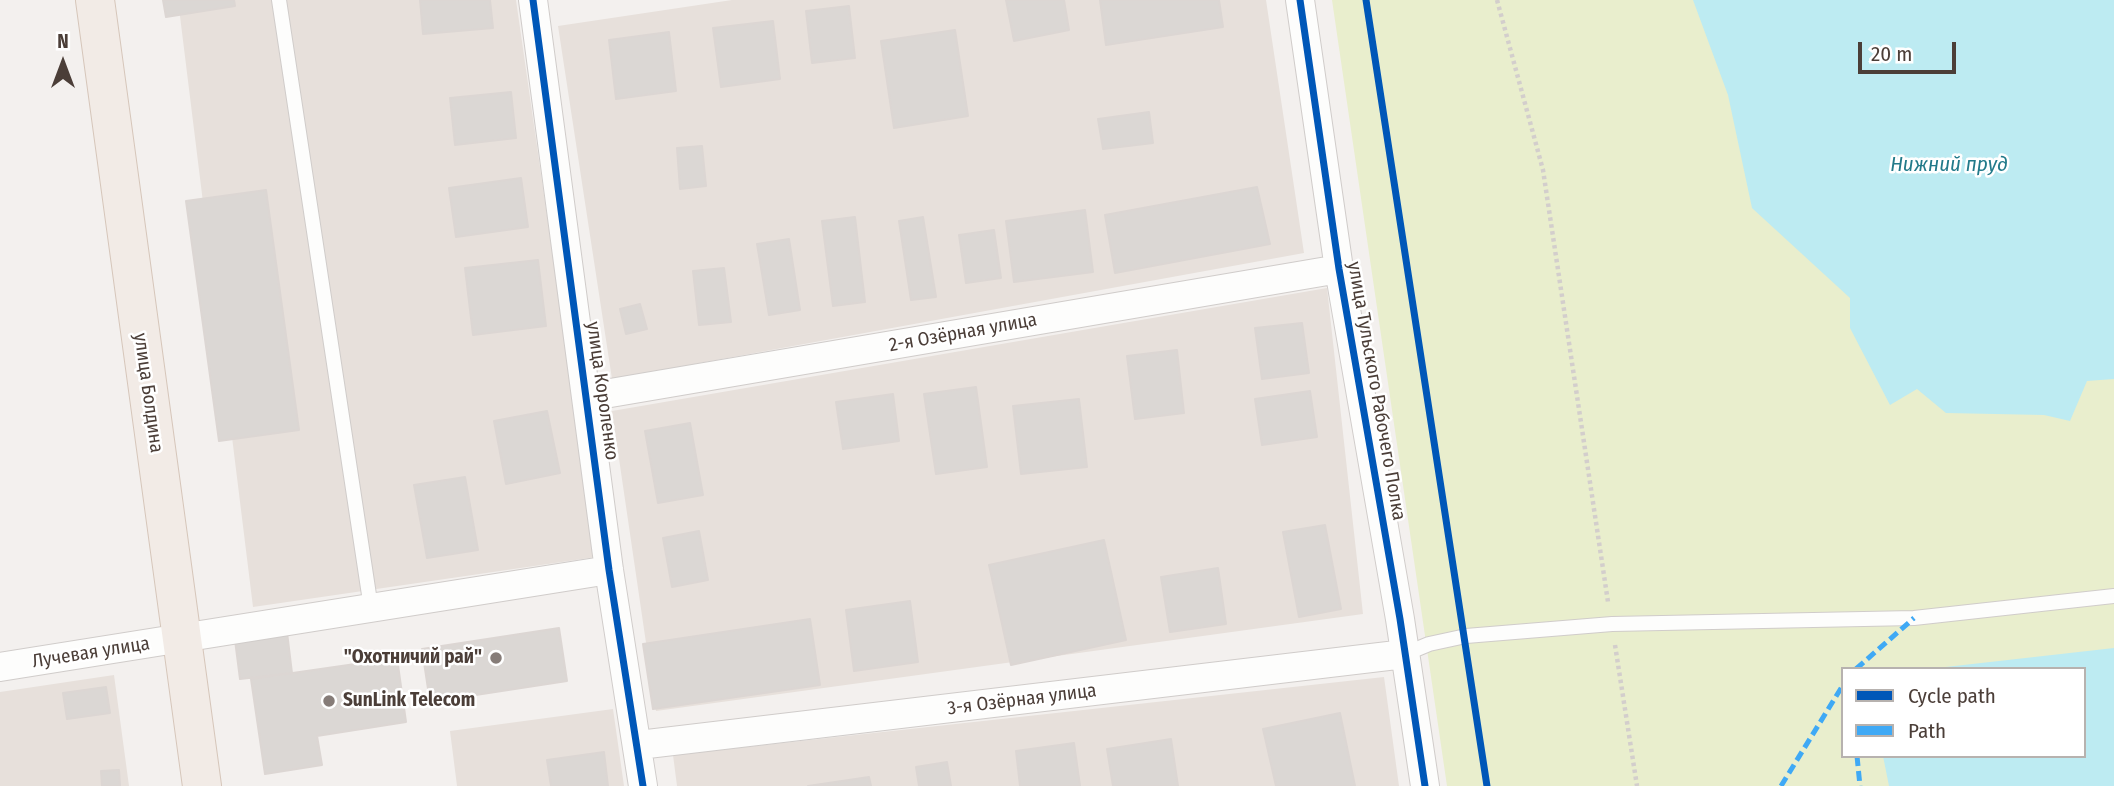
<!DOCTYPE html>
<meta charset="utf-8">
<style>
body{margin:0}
#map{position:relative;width:2114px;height:786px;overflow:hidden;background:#f3f0ee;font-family:"Fira Sans Condensed",sans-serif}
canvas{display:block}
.legend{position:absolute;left:1841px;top:667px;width:245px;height:91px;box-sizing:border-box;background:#fff;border:2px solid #b7b2af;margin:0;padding:9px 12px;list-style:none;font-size:21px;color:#4b3e38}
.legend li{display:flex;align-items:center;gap:14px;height:35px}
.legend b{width:35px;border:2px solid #b7b2af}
.north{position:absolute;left:28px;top:28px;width:70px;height:70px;-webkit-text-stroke:5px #fff;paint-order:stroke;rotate:0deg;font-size:19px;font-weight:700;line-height:28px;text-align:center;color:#4b3e38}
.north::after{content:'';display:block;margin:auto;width:24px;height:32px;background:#4b3e38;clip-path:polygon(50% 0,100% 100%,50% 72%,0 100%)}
.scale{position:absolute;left:1858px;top:42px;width:98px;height:32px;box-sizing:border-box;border:4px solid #4b3e38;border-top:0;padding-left:9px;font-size:21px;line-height:24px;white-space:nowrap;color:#4b3e38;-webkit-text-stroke:5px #fff;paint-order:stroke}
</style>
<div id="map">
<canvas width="2114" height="786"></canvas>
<ul class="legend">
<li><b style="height:9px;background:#0057b8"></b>Cycle path</li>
<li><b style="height:9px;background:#3fa9f5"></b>Path</li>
</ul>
<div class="north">N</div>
<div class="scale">20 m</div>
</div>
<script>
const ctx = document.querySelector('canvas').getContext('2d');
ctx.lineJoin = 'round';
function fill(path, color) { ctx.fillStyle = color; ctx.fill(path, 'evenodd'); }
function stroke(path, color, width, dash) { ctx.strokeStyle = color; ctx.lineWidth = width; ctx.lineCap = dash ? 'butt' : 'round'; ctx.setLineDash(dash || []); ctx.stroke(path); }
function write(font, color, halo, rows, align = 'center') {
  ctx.font = font + ' "Fira Sans Condensed",sans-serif'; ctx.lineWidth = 5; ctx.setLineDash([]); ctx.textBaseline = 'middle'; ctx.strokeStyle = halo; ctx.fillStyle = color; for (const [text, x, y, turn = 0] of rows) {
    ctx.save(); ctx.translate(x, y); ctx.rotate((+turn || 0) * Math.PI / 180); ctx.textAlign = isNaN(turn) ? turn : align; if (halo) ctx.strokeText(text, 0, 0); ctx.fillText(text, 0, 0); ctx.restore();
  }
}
fill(new Path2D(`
 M178 0H516L596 557 253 607Z
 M732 0H1266L1304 253 612 379 558 26Z
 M1327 288 1363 614 656 711 612 411Z
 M114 675 129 786H0V692Z
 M1384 677 1399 786H677L673 755Z
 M613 709 624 786H457L450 731Z`), '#e7e0db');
fill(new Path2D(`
 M1332 0H2114V786H1447ZM1843 669H2084V756H1843Z`), '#e9eecd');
fill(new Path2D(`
 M1693 0H2114V379L2087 381 2070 421 2044 415 1946 413 1917 389 1890 405 1850 328V298L1752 208 1728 95Z
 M2114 648V786H1889L1883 756H2084V669H1928Z`), '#bdebf2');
const building = new Path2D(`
 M163 0H234L235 6 166 17Z
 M420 0H490L493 28 423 34Z
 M1006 0H1064L1069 30 1014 41Z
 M1100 0H1219L1223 27 1106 45Z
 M849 6 855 58 812 63 806 11Z
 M773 21 780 79 721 87 713 28Z
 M955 30 968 116 894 128 881 41Z
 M669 32 676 91 616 99 609 40Z
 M511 92 516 138 455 145 450 98Z
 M1149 112 1153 143 1103 149 1098 119Z
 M702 146 706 186 680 189 677 148Z
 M521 178 528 227 456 237 449 188Z
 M1257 187 1270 244 1115 273 1105 215Z
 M266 190 299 430 219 441 186 201Z
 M1085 210 1093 272 1014 282 1006 221Z
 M855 217 865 302 833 306 822 221Z
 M923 217 936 297 911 300 899 221Z
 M994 230 1001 278 966 283 959 235Z
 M789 239 800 310 769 315 757 244Z
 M538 260 546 326 473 335 465 268Z
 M724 268 731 322 699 325 693 271Z
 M640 304 647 329 626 334 620 309Z
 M1302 323 1309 373 1262 379 1255 328Z
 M1177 350 1184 413 1135 419 1127 356Z
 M976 387 987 467 936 474 924 394Z
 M1310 391 1317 437 1262 445 1255 399Z
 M893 394 899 441 843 449 836 402Z
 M1079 399 1087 467 1021 474 1013 406Z
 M547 411 560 473 506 484 494 421Z
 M690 423 703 495 658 503 645 431Z
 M465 477 478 550 427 558 414 485Z
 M1325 525 1341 609 1299 617 1283 532Z
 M699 531 708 580 672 587 663 538Z
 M1104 540 1126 640 1011 665 989 565Z
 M1218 568 1226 624 1170 632 1161 577Z
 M910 601 918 662 854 671 846 610Z
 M810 619 820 685 653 709 643 644Z
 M559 628 567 681 430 702 422 649Z
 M287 632 292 673 240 679 235 640Z
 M397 658 406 722 317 736 322 765 265 774 251 679Z
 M106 687 110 713 67 719 63 693Z
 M1340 713 1355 786H1276L1263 729Z
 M1171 739 1178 786H1113L1107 749Z
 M1074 743 1080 786H1020L1016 751Z
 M604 752 608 786H551L547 760Z
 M947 762 951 786H919L916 767Z
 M119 770 120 786H102L101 771Z
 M869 777 871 786H808Z`);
fill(building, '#dbd7d4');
stroke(building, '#dcd6d3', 2);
const lane = new Path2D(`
 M279 0 371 608
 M1405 654 1429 644 1466 636 1612 624 1914 618 2114 596`);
const street = new Path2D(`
 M533 0 609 570 643 786
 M1300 0 1339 269 1400 619 1425 786
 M587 397 1339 269
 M0 667 609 570
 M639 745 1405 654`);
const primary = new Path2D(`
 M95 0 202 786`);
stroke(lane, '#d0ccca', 16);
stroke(street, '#d0ccca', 30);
stroke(primary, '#d6c6ba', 40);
stroke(new Path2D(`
 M1497 0 1543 170 1608 602
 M1615 645 1637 786`), '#d3cecc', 4.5, [3.5, 3.5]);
stroke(lane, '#fdfdfc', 14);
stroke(street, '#fdfdfc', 28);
stroke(primary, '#f2ebe6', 38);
stroke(new Path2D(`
 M1856 669 1914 618
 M1857 756 1860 786
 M1781 786 1843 685`), '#3fa9f5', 5, [10, 5]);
stroke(new Path2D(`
 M533 0 609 570 643 786
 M1300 0 1339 269 1400 619 1425 786
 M1366 0 1487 786`), '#0057b8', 7);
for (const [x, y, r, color] of [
 [496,658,7,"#867c78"],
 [329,701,7,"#867c78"]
]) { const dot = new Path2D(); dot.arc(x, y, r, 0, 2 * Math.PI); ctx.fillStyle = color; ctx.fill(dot); stroke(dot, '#fff', 2.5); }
write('19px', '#4b3e38', '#fff', [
 ["2-я Озёрная улица",963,333,-10],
 ["улица Короленко",602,391,82],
 ["улица Тульского Рабочего Полка",1376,391,80],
 ["улица Болдина",148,393,82],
 ["Лучевая улица",91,653,-9],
 ["3-я Озёрная улица",1022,700,-7]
]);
write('bold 19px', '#4b3e38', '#fff', [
 ["\"Охотничий рай\"",482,658],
 ["SunLink Telecom",343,701,"left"]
], 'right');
write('italic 21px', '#227a8a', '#fff', [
 ["Нижний пруд",1949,165]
]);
</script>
